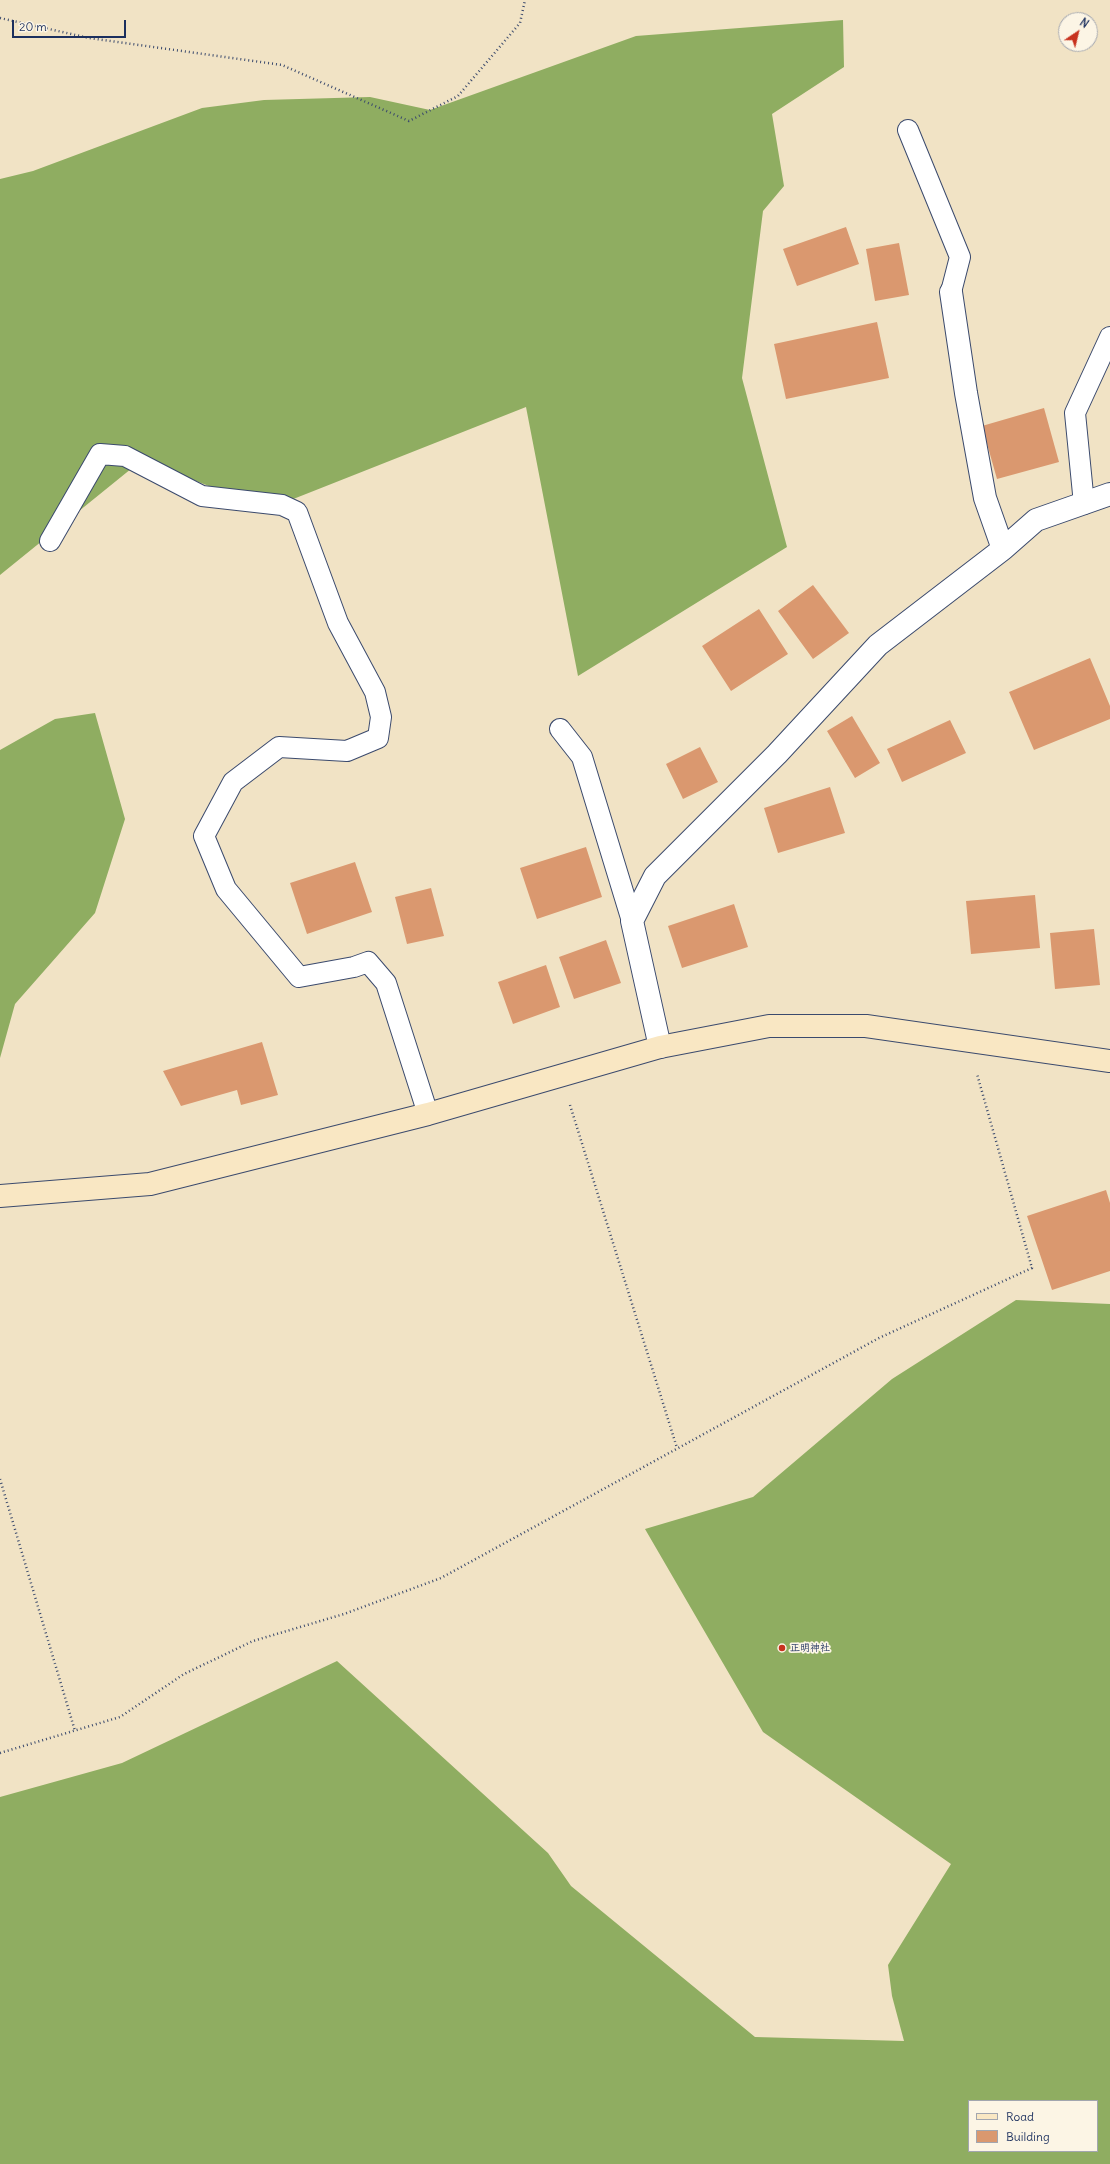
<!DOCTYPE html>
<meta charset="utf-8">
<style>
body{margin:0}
#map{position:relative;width:1110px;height:2164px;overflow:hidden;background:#f1e3c5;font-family:Delius,sans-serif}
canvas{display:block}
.legend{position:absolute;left:968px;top:2100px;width:130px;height:52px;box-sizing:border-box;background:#fcf5e5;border:1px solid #a2a6af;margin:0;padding:5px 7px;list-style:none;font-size:12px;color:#1b2f5e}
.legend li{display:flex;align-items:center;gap:8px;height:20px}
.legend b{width:20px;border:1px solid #a2a6af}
.north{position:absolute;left:1058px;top:12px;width:40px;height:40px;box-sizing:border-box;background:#fcf5e5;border:1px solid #a2a6af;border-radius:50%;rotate:35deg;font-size:11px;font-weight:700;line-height:16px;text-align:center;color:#1b2f5e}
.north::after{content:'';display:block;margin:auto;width:14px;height:18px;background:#c8321e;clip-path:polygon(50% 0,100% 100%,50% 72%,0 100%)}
.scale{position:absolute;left:12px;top:20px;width:114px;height:18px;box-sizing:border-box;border:2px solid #1b2f5e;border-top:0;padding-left:5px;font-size:12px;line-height:14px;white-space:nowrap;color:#1b2f5e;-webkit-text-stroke:3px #fcf5e5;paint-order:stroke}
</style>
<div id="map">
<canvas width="1110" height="2164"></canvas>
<ul class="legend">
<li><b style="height:5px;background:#f9e7c3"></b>Road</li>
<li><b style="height:11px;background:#da986f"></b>Building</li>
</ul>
<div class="north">N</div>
<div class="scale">20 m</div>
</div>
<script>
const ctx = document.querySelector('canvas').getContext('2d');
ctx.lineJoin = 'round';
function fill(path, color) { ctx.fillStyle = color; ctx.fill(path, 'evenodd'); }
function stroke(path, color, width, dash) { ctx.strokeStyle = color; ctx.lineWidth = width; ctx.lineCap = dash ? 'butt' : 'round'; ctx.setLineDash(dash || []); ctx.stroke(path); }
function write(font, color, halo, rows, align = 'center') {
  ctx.font = font + ' Delius,"Klee One",sans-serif'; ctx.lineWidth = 3.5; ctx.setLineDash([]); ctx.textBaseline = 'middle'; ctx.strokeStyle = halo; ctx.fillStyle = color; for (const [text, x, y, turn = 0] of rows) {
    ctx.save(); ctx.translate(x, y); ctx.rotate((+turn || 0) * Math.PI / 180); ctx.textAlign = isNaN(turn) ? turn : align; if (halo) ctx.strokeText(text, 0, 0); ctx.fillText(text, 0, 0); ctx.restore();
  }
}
fill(new Path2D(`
 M843 20 844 67 772 114 784 186 763 211 742 378 787 547 578 676 526 407 268 509 142 460 0 575V179L33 171 202 108 264 100 370 97 430 110 636 36Z
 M95 713 125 819 95 913 15 1004 0 1058V750L55 719Z
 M1016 1300 1110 1304V2164H0V1797L122 1763 337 1661 548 1853 571 1886 755 2037 904 2041 892 1996 888 1965 951 1864 763 1732 645 1529 753 1497 892 1379ZM969 2101H1097V2151H969Z`), '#8fad61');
fill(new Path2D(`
 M846 227 859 264 797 286 783 249Z
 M899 243 909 295 875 301 866 249Z
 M877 322 889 378 786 399 774 344Z
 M1044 408 1059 462 997 479 982 426Z
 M813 585 849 633 813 659 778 611Z
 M759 609 788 654 731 691 702 646Z
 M1090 658 1110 706V719L1034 750 1009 692Z
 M852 716 880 763 855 778 827 731Z
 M950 720 966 753 902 782 887 749Z
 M700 747 718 782 683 799 666 764Z
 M830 787 845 833 778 853 764 808Z
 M586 847 602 897 537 919 520 868Z
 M355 862 372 912 307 934 290 883Z
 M431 888 444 936 407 944 395 897Z
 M1035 895 1040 948 971 954 966 901Z
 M734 904 748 947 682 968 668 926Z
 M1094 929 1100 985 1055 989 1050 933Z
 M606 940 621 983 574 999 559 957Z
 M546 965 560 1007 513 1024 498 982Z
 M262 1042 278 1095 241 1105 237 1090 181 1106 163 1071Z
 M1106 1190 1110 1203V1271L1052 1290 1027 1216Z`), '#da986f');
const lane = new Path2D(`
 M908 130 960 257 951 292
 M1084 504 1075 413 1110 337
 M50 541 100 454 125 456 202 496 282 505 297 512 338 623 375 692 381 717 378 738 347 751 279 747 233 782 204 836 226 889 299 977 354 967 368 962 386 983 428 1114
 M560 729 582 757 632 921`);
const street = new Path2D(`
 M951 292 966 393 985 498 1003 549 1036 520 1110 494
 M660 1047 632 921 655 876 777 754 878 645 1003 549`);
const secondary = new Path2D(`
 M0 1196 150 1184 428 1114 660 1047 769 1026H866L1110 1061`);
stroke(lane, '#3b4a6d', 22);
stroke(street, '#3b4a6d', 24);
stroke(secondary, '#3b4a6d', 24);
stroke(new Path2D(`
 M0 18 89 38 282 65 409 121 458 96 520 23 525 0
 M570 1105 677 1448
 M0 1479 75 1731
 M0 1753 120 1717 184 1674 253 1641 344 1614 441 1578 879 1338 1032 1268 977 1074`), '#3b4a6d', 2.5, [1, 3]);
stroke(lane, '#fff', 20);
stroke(street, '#fff', 22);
stroke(secondary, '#f9e7c3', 22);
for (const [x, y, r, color] of [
 [782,1648,4,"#c8321e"]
]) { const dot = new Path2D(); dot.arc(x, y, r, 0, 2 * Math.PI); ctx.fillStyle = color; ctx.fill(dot); stroke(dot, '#fcf5e5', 1.5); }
write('bold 10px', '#1b2f5e', '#fcf5e5', [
 ["正明神社",790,1648]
], 'left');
</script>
